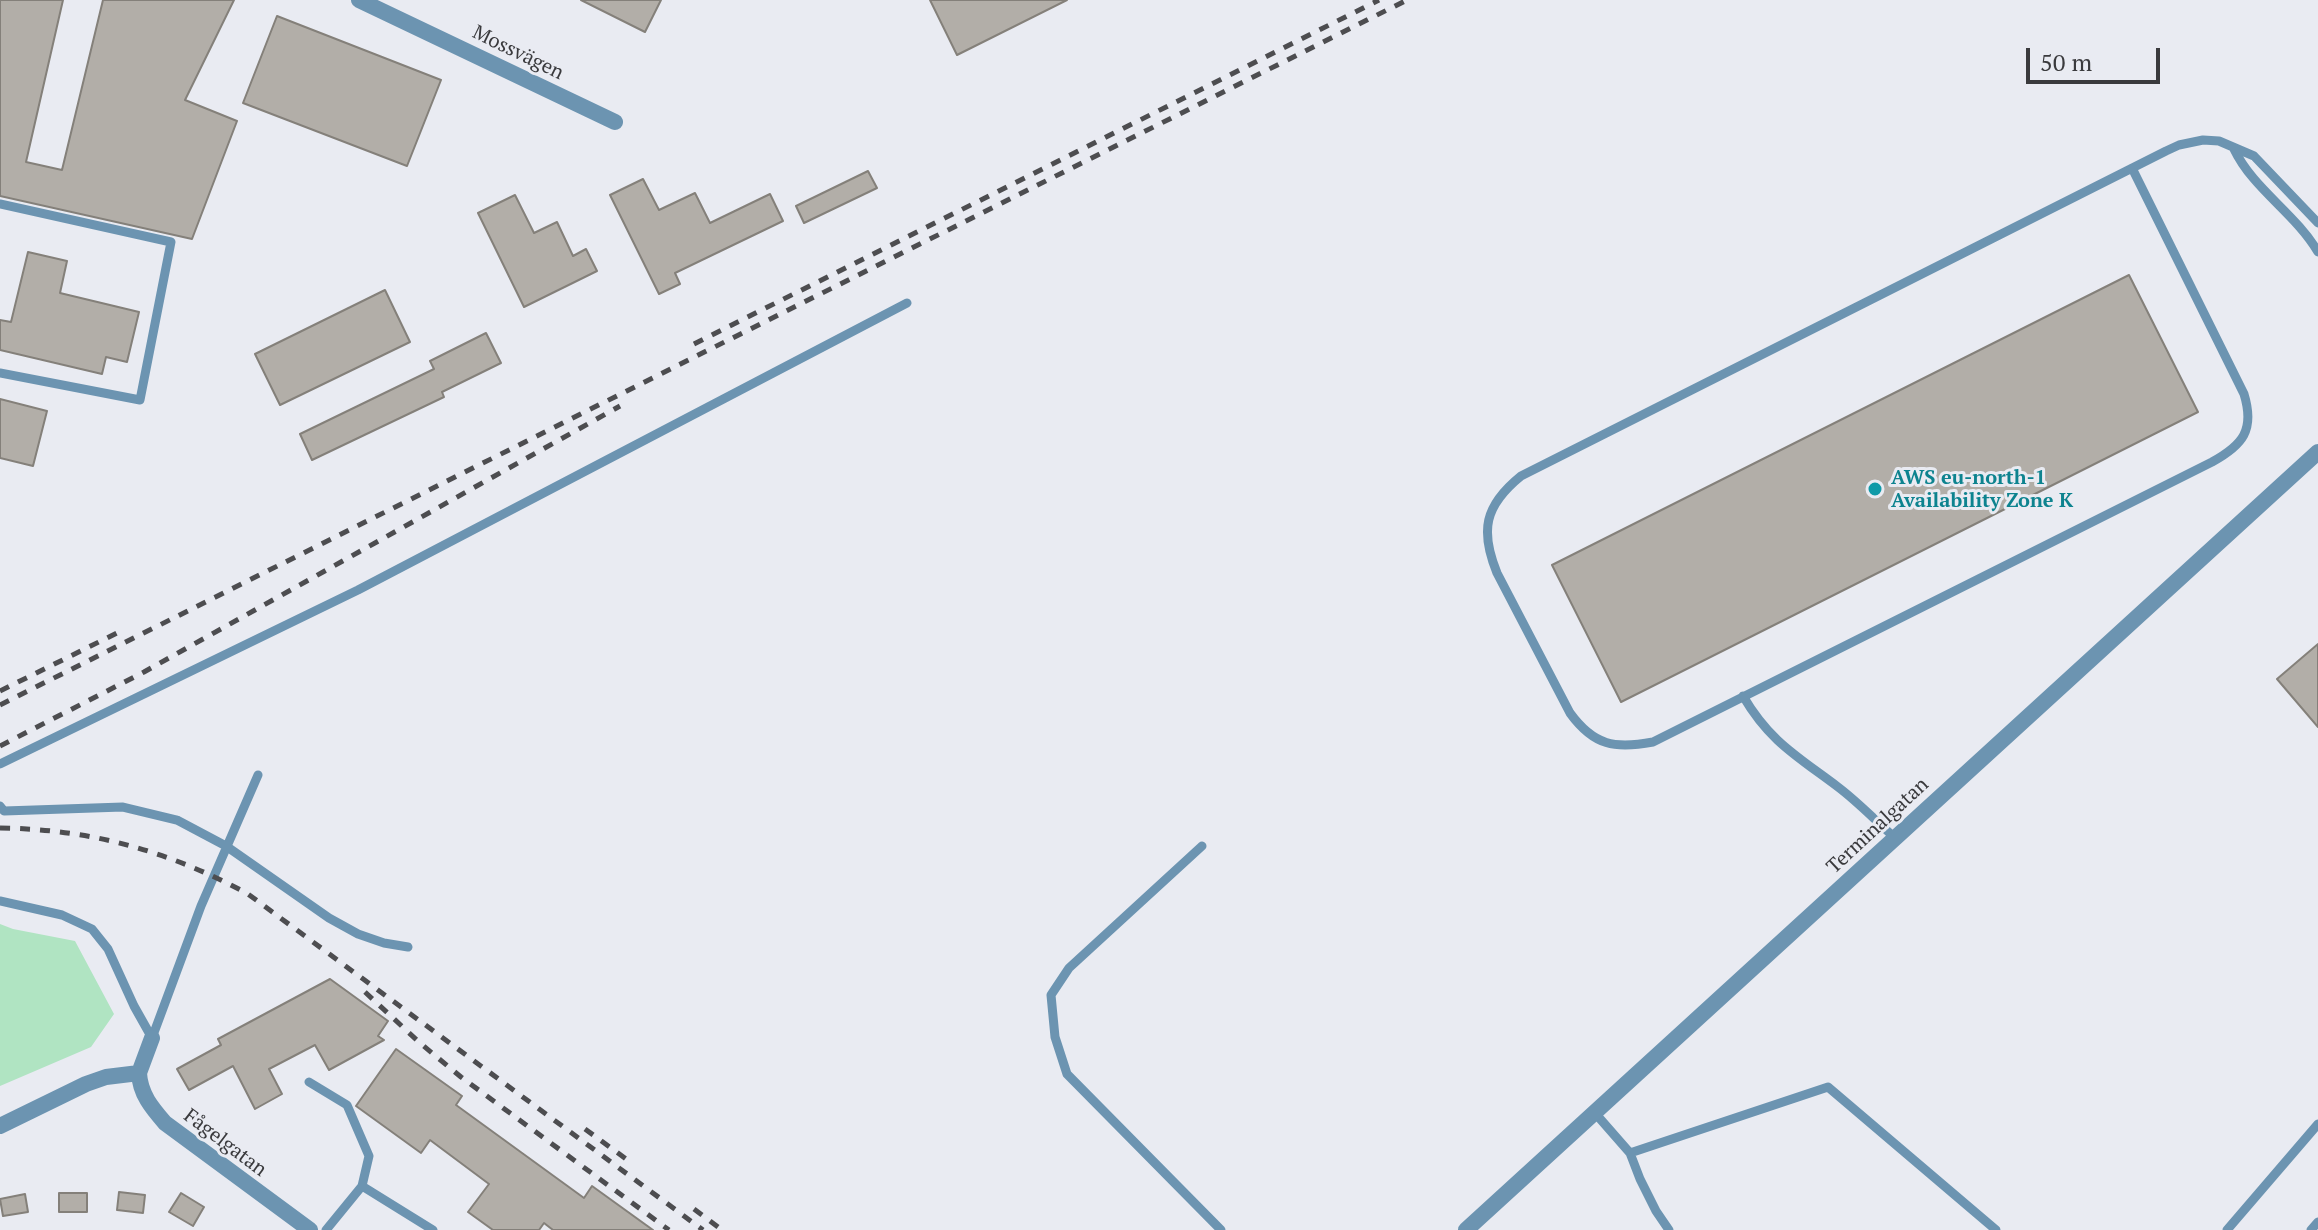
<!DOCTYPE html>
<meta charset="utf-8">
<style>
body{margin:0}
#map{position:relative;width:2318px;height:1230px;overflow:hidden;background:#e9ebf2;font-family:"PT Serif",serif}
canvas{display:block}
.scale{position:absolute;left:2026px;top:48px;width:134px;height:36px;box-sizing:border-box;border:4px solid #3a3a3d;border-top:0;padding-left:10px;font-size:24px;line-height:28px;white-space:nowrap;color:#3a3a3d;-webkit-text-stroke:6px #e9ebf2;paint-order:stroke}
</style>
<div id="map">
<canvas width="2318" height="1230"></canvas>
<div class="scale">50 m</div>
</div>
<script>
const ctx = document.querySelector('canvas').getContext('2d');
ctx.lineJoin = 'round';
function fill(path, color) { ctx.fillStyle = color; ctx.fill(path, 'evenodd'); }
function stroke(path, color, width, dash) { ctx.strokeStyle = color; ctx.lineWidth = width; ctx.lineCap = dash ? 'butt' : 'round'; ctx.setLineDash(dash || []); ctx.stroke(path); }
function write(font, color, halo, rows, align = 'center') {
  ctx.font = font + ' "PT Serif",serif'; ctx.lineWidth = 6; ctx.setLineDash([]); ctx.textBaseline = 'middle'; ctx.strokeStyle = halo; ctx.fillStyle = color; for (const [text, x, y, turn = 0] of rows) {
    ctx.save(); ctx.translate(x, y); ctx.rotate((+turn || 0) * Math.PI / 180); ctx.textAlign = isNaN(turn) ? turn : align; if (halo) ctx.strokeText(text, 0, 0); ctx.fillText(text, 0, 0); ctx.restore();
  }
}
fill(new Path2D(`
 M0 924 13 929 75 941 114 1014 91 1047 0 1086Z`), '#b0e4c2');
const building = new Path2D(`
 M0 0H63L26 162 62 170 103 0H234L185 100 237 121 192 239 0 196Z
 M581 0H661L645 32Z
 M930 0H1067L957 55Z
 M277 16 441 80 407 166 243 103Z
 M868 171 877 188 804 223 796 206Z
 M643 179 659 210 695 193 710 223 770 194 783 221 675 273 680 284 659 294 610 195Z
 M515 195 534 233 557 222 573 256 586 249 597 271 524 307 478 213Z
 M28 252 67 261 60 293 139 312 127 362 106 357 102 374 0 350V320L11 322Z
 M2129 275 2198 412 1621 702 1552 565Z
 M385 290 410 342 280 405 255 354Z
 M486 333 501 363 442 392 444 397 312 460 300 434 434 369 430 361Z
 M0 399 47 411 33 466 0 458Z
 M2318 644V727L2277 679Z
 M330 979 388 1021 378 1036 384 1040 329 1070 315 1045 269 1069 282 1094 255 1109 233 1066 189 1090 177 1069 221 1045 218 1039Z
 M396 1049 462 1096 456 1105 584 1198 592 1186 653 1230H553L544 1223 539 1230H493L468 1212 489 1184 430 1140 421 1153 356 1106Z
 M119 1192 145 1195 143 1213 117 1210Z
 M59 1193H87V1212H59Z
 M181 1193 204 1207 193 1226 169 1212Z
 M25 1194 28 1212 3 1216 0 1199Z`);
fill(building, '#b2aea8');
stroke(building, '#84807a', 2);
stroke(new Path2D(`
 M2234 149C2253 189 2295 213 2318 252
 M2132 168 2244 394C2255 430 2243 445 2212 462L1653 742C1615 749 1594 746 1570 713L1497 573C1480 531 1484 506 1521 476L2166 151 2179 145 2203 140 2219 141 2254 156 2318 223
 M0 204 171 242 140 400 0 373
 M1743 696C1770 742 1797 756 1838 787 1858 802 1876 821 1895 838
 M0 764 358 590 907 303
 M0 806 4 811 123 807 177 820 226 846 329 918 358 934 384 943 408 947
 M1202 846 1069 968 1051 995 1055 1037 1067 1074 1221 1230
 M0 901 62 915 92 929 108 949 134 1006 152 1038
 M152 1038 201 906 258 775
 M309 1082 347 1105 369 1156 362 1186 326 1230
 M1595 1113 1630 1153 1640 1179 1656 1211 1669 1230
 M1630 1153 1828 1087 1996 1230
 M362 1186 433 1230
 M2227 1230 2318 1124
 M2311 1230 2318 1222`), '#6c94b1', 9);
stroke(new Path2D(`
 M359 0 615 122
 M139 1073C140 1094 152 1108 165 1123L310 1230
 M0 1126 86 1084 106 1077 139 1073 152 1038
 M1466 1230 2318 452`), '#6c94b1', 16);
stroke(new Path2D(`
 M694 344 1379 0
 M0 691 125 629
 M0 705 1407 0
 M0 746 144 672 620 406
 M0 828C90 829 169 851 248 894L703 1230
 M365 992 420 1043 461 1077 669 1230
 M585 1129 633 1164
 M694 1209 722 1230`), '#4d4d50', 5, [10, 10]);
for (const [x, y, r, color] of [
 [1875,489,8,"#0f9aa8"]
]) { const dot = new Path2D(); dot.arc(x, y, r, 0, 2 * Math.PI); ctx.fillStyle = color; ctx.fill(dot); stroke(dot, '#e9ebf2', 3); }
write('20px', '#3a3a3d', '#e9ebf2', [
 ["Mossvägen",518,53,26],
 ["Terminalgatan",1878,826,-43],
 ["Fågelgatan",225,1143,37]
]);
write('bold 20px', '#0d838f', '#e9ebf2', [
 ["AWS eu-north-1",1891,478],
 ["Availability Zone K",1891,501]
], 'left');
</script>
